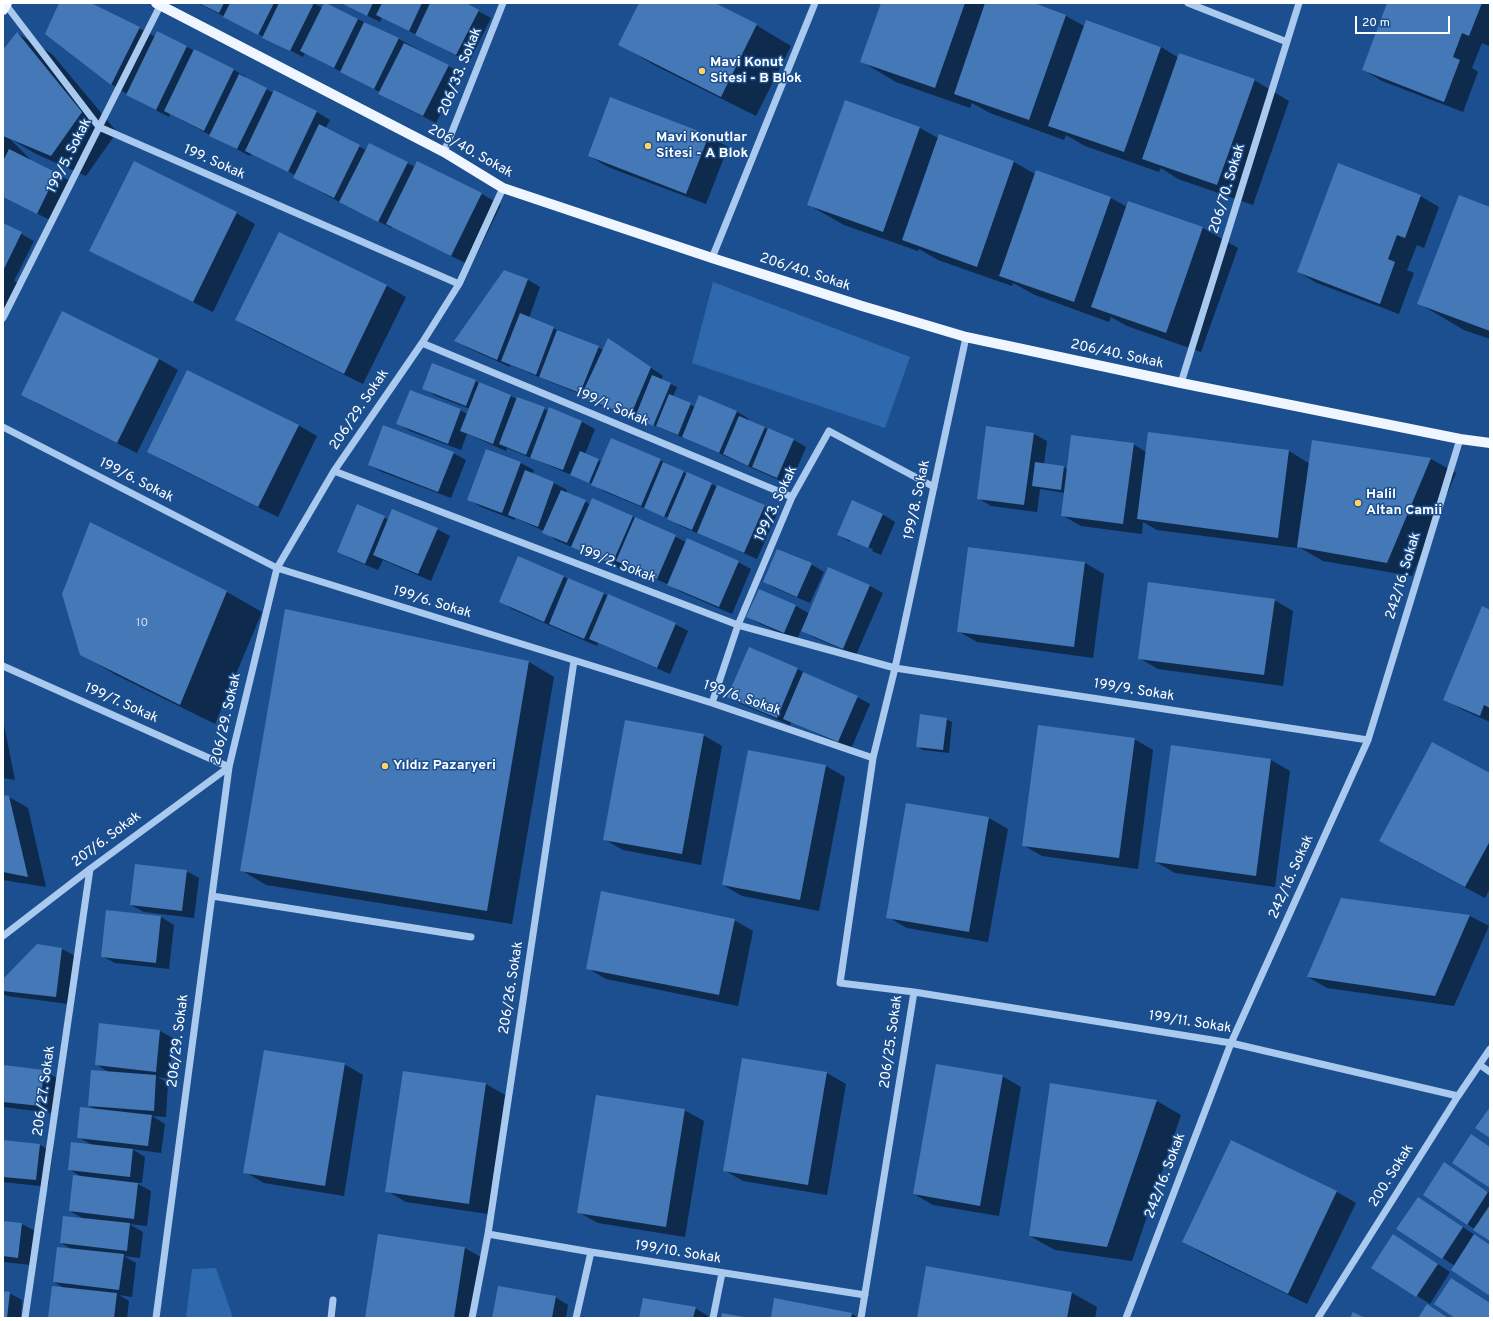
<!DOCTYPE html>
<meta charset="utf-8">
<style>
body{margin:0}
#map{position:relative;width:1493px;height:1321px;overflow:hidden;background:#1b4f8f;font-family:Overpass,sans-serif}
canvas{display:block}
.frame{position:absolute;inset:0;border:4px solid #fff;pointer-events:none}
.scale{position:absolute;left:1355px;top:16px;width:95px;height:18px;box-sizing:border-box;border:2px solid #fff;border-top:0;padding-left:5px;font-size:12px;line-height:14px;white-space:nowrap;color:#fff;-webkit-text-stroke:3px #1b4f8f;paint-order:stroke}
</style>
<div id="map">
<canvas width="1493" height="1321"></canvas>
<div class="frame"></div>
<div class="scale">20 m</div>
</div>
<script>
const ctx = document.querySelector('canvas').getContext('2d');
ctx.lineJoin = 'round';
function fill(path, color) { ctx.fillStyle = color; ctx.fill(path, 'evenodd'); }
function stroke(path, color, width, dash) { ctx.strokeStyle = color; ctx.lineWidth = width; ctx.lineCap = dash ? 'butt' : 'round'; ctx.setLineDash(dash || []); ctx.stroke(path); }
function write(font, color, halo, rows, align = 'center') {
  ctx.font = font + ' Overpass,sans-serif'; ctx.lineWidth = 3; ctx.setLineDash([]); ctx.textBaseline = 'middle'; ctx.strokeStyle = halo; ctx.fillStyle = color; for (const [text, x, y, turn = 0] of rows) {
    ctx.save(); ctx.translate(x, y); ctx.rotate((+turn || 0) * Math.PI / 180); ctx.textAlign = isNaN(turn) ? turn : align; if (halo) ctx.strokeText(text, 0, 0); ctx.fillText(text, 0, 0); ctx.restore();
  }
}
fill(new Path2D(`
 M713 282 910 357 885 428 692 363Z
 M216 1268 233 1318H186L192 1269Z`), '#2e69ad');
fill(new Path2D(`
 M60 3H89L156 37 187 47 234 70 246 77V79L274 93 275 92 317 112 330 120 325 129 366 150 407 163 415 167 417 163 482 194 501 205 471 266 392 226V228L353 209 294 178 295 175 252 153 250 156 170 114 169 117 140 102 111 84 46 34Z
 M198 3H314L322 8 325 3 399 39 461 73 436 123 392 101 379 94 380 92 305 53 303 57Z
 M339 3H463L491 18 469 62 382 17 380 22 342 3V4Z
 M640 3H712L756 25 791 46 756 116 654 65 619 44Z
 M882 3H1031L1066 16 1084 26 1086 21 1161 47 1179 58 1254 80 1289 101 1253 205 1178 179 1161 168 1159 172 1085 146 1066 135 1064 140 990 113 972 103 970 108 896 82 861 61Z
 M1388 3H1490V42L1489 46 1482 43 1472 68 1478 72 1463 112 1382 81 1363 70Z
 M18 34 52 54 117 132 86 176 36 154 9 138 30 159 29 160 70 181 50 220 3 197V52Z
 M611 98 709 136 728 147 706 204 608 167 589 156Z
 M845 101 920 128 938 138 939 136 1014 162 1035 174 1036 171 1111 198 1127 207 1129 202 1203 228 1238 248 1201 352 1127 326 1111 317 1109 322 1035 295 1013 283 1012 286 938 260 919 249 918 251 844 225 809 205Z
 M1420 196 1439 207 1424 248 1417 245 1407 270 1414 273 1399 314 1317 283 1298 272Z
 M1490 208V339L1464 330 1418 303Z
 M236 213 255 224 213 312 110 261Z
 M3 224 34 241 14 281 18 283 3 313Z
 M528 280 540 287 529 318 604 350 609 339 663 376 661 380 677 387 673 396 695 407 736 411 749 419 748 421 794 440 806 447 790 485 696 443 684 437V438L644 421 643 424 595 403 582 395 510 365V367L468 348 456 341Z
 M387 286 406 297 363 384 255 331 236 320Z
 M159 359 178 370 137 453 42 406 23 395Z
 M475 381 517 399 549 411 550 409 582 422 595 429 585 454 602 462 660 460 687 474 764 506 777 514 757 559 681 526 669 518 605 492 593 484 507 448 506 451 467 434 461 450 410 431 398 424 460 410 467 414 470 409 436 396 423 388Z
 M298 425 317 436 278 517 168 463 149 452Z
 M987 427 1034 434 1047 441 1044 464 1064 467 1068 470 1133 444 1146 452 1289 451 1310 464 1313 441 1431 459 1456 473 1412 576 1323 561 1297 546V548L1157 530 1143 522 1142 534 1081 526 1062 515 1065 493 1040 489 1037 512 991 506 978 498Z
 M487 450 521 463 534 470 532 474 554 483 567 490 566 493 590 504 632 516 686 542 738 562 751 569 732 614 681 592 667 584 627 566 625 571 585 553 556 540 544 532V531L515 518V520L481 507 468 499Z
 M453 453 466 460 451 498 382 472 369 465Z
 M358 506 389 520 437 529 450 536 431 581 383 560 378 570 351 559 338 551Z
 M882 514 895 522 881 555 872 551 873 549 850 540V542L838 535Z
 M90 524 227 592 262 612 215 724 116 675 81 654Z
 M1085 563 1104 574 1093 658 977 642 958 631Z
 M811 564 824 572 810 603 777 589 764 582Z
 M829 568 870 586 883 593 856 655 815 638 801 630 797 640 760 624 747 617 759 590 796 606 810 614Z
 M564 577 675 624 688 631 670 674 598 643 597 646 512 609 500 601Z
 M1274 600 1293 611 1283 686 1158 669 1139 658Z
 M286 611 529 662 554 677 512 924 266 885 241 870Z
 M1490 611V722L1463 710 1444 699Z
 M749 649 798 669 811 677 857 697 870 704 851 749 791 722 790 725 741 704 729 697Z
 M946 719 952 722 949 753 923 750 917 746Z
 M3 720 15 780 3 778Z
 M703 735 722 746 701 865 623 850 604 839Z
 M1134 739 1153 750 1138 869 1042 856 1023 845Z
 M1271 760 1290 771 1275 887 1175 873 1156 862Z
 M826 766 845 777 819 911 742 896 723 885Z
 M1490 774V888L1485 898 1399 852Z
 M3 796 9 797 28 808 46 887 3 880Z
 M989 818 1008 829 988 942 907 928 888 917Z
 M186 871 199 878 194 918 144 912 131 905Z
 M1341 899 1470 916 1489 926 1454 1006 1327 988 1308 977Z
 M107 911 161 917 174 925 169 969 115 963 102 956Z
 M734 920 753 931 738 1006 606 979 587 968Z
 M62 949 75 956 69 1004 7 996 3 994V981Z
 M100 1024 160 1031 173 1038 169 1079 158 1077 168 1083 166 1117 152 1116 165 1124 161 1153 132 1149 145 1157 142 1183H136L151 1191 147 1226 129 1224 143 1232 140 1258 124 1256 136 1263 132 1297 119 1295 129 1301 127 1318H49L64 1288 54 1282 73 1250 61 1243 84 1219 70 1211 83 1178 69 1169 92 1145 78 1137 97 1110 89 1106 110 1073 96 1064Z
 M344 1064 363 1075 344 1196 264 1183 245 1172Z
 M3 1066 44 1071 57 1078 53 1113 3 1107Z
 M404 1073 486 1084 505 1095 488 1214 406 1202 387 1191Z
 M827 1073 846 1084 827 1195 743 1181 724 1170Z
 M1002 1076 1021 1087 999 1216 933 1205 914 1194Z
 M1157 1101 1181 1115 1132 1261 1055 1250 1030 1236Z
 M684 1110 704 1121 685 1237 598 1223 578 1212Z
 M3 1141 40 1145 53 1152 48 1187 3 1182Z
 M1232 1141 1337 1192 1356 1203 1307 1304 1202 1253 1183 1242Z
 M1457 1171 1490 1193V1240L1467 1224Z
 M1431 1206 1490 1245V1295L1455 1266 1398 1229Z
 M3 1222 22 1224 35 1231 31 1265 3 1262Z
 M1406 1243 1450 1272 1430 1304 1373 1267Z
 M465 1248 484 1259 475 1318H366Z
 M3 1292 9 1293 22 1300 21 1318H3Z
 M1072 1293 1097 1307 1095 1318H918Z
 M555 1297 568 1305 566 1318H493Z
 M695 1308 708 1316V1318H640Z
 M852 1314 859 1318H772Z`), '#0007');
fill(new Path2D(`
 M59 3H91L140 27 111 85 45 34Z
 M199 3H224L219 13Z
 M230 3H274L258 35 223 17Z
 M279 3H314L290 51 262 38Z
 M324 3H326L358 19 334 68 300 51Z
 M341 3H373L367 16Z
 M382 3H422L409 31 376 15Z
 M430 3H466L479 10 456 55 415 35Z
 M639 3H715L757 24 721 97 618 45Z
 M881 3H965L935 88 860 62Z
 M985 3H1034L1066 15 1029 120 954 94Z
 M1387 3H1482L1469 36 1462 33 1453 57 1460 60 1444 102 1362 70Z
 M1086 20 1161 47 1124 152 1048 126Z
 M364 22 399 38 374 89 340 72Z
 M157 31 187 46 156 110 126 95Z
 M17 32 82 112 51 156 3 136V50Z
 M404 43 449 65 423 116 378 94Z
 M194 49 234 69 204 131 164 111Z
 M1179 53 1255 79 1217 185 1142 159Z
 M239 74 267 88 237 149 209 136Z
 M274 90 317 111 288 172 245 151Z
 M610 97 709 135 686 194 588 156Z
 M845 100 920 127 883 232 807 205Z
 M319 124 360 145 334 198 293 178Z
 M939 134 1014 161 977 267 902 240Z
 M369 143 408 162 378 222 339 202Z
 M9 149 57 173 37 214 3 197V161Z
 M134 161 237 212 193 302 89 251Z
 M417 161 482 193 451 256 386 224Z
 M1338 163 1421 195 1405 238 1397 235 1388 259 1395 262 1380 304 1297 272Z
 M1036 170 1111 197 1074 302 999 276Z
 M1459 195 1490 207V331L1417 304Z
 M1128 201 1203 227 1166 333 1091 307Z
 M3 223 22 232 3 271Z
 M279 232 387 285 344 374 235 320Z
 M504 270 528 279 497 360 454 341Z
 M62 311 159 359 117 443 21 395Z
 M520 313 554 327 536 375 501 361Z
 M557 330 599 346 580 393 539 377Z
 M608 338 651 367 630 417 581 396Z
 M432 363 476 380 466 406 422 389Z
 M187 370 299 425 258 507 147 452Z
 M652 375 671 383 653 426 635 417Z
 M479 382 511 395 493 444 460 431Z
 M410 390 461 409 448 444 396 424Z
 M669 394 691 403 678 435 656 426Z
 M699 395 737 411 719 453 682 437Z
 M517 397 545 407 526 455 499 444Z
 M549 407 582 421 563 470 530 458Z
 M739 416 765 427 748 466 723 454Z
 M383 425 454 452 438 492 368 465Z
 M986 426 1034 433 1024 505 977 499Z
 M768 428 794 439 777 478 752 467Z
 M1148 432 1289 450 1278 538 1137 519Z
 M1071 435 1134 443 1123 524 1061 516Z
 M611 438 661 459 641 506 591 485Z
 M1312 440 1431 458 1387 563 1297 547Z
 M486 449 521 462 502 513 467 500Z
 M580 451 599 459 589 483 570 475Z
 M663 462 684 471 664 517 644 508Z
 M1035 462 1064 466 1061 490 1032 486Z
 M525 470 554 482 538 527 508 515Z
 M687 472 712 483 692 530 667 519Z
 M717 485 765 505 744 553 697 533Z
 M561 490 586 500 567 543 542 533Z
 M592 498 633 516 612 564 571 547Z
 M852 500 883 514 868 548 837 535Z
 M357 504 385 516 365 564 337 552Z
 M392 509 438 528 418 574 373 555Z
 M635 517 676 535 657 579 616 561Z
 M90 522 227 591 180 705 80 655 62 594Z
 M687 538 739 561 719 607 667 585Z
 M968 547 1085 562 1074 647 957 632Z
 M777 549 812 563 797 597 763 582Z
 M518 556 564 576 544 622 499 602Z
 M828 567 870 585 843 649 801 631Z
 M568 578 604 593 584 639 549 624Z
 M1148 582 1275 599 1264 675 1138 659Z
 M759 589 796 605 784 633 746 617Z
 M608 594 676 623 657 668 589 639Z
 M1482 606 1490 610V708L1484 705 1480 716 1443 700Z
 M285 609 529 661 487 911 240 871Z
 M749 647 798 668 777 718 727 697Z
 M803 672 858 696 838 742 783 719Z
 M920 714 947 718 943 750 916 747Z
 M625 720 704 734 682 854 603 840Z
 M1038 725 1135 738 1119 858 1022 846Z
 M1432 742 1490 773V841L1465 887 1379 841Z
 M1171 745 1271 759 1256 876 1155 862Z
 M748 750 826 765 800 900 722 885Z
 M3 795 9 796 28 877 3 872Z
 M906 803 989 817 969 932 886 918Z
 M135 864 187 870 182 911 130 905Z
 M601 891 735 919 719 995 586 969Z
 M1341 898 1470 915 1435 996 1307 977Z
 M106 910 161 916 156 963 101 957Z
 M37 944 62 948 56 997 3 991V979Z
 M99 1023 160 1030 156 1072 95 1065Z
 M264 1050 345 1063 325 1186 243 1173Z
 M742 1058 827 1072 808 1185 723 1171Z
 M936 1064 1003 1075 980 1206 913 1194Z
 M3 1065 44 1070 40 1106 3 1102Z
 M91 1070 156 1075 154 1111 88 1106Z
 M403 1071 486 1083 469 1204 385 1192Z
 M1050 1083 1157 1100 1107 1247 1029 1236Z
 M596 1095 685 1109 666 1227 577 1213Z
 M80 1107 152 1115 148 1146 77 1138Z
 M1490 1107V1138L1475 1128Z
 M1471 1134 1490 1147V1188L1452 1163Z
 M3 1140 40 1144 36 1180 3 1177Z
 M1231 1140 1337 1191 1288 1294 1182 1242Z
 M71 1142 133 1149 130 1177 68 1170Z
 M1444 1162 1488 1192 1467 1225 1423 1195Z
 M73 1175 138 1183 134 1219 69 1211Z
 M1418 1197 1463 1227 1442 1259 1396 1229Z
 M1490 1205V1241L1473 1230Z
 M63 1216 130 1223 127 1251 60 1243Z
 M3 1221 22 1223 18 1258 3 1256Z
 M378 1234 465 1247 454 1318H365Z
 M1393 1234 1438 1264 1416 1297 1371 1268Z
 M1474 1234 1490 1245V1296L1451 1270Z
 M57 1247 124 1254 119 1290 53 1282Z
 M926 1266 1072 1292 1067 1318H917Z
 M1451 1278 1490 1303V1318H1455L1434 1304Z
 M52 1286 117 1293 114 1318H48Z
 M498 1286 556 1296 552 1318H492Z
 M3 1291 10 1292 7 1318H3Z
 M643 1298 696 1307 693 1318H639Z
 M774 1298 852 1313 851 1318H771Z
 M1427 1304 1448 1318H1418Z
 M1353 1312 1365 1318H1350Z
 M722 1313 744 1317V1318H721Z`), '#4478b7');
stroke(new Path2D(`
 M1188 3 1287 42
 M6 5 99 127 459 284
 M444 152 503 3
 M712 258 815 3
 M3 318 160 6
 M422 343 792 497
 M1181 383 1299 3
 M3 427 277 568 712 703 873 758
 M334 471 738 625 895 668 1368 740
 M3 666 229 767
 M712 703 738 625 792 497 829 431 934 487
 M212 896 471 937
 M3 936 90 869 229 767
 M914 992 1231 1043 1458 1096
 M1480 1065 1490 1072
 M488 1234 591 1252 865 1295
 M25 1318 90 869
 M156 1318 229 767 277 568 334 471 422 343 459 284 503 188
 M331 1318 333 1300
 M472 1318 488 1234 574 661
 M576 1318 591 1252
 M713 1318 722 1273
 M861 1318 914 992 840 983 873 758 895 668 966 337
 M1126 1318 1231 1043 1368 740 1460 439
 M1318 1318 1458 1096 1490 1049`), '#a9c9ee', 7);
stroke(new Path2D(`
 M156 3 444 152 503 188 712 258 862 306 966 337 1181 383 1460 439 1490 443
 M3 10 7 3`), '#f0f6ff', 10);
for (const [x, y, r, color] of [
 [702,71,4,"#ffd166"],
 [648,146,4,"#ffd166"],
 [1358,503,4,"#ffd166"],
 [385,766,4,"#ffd166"]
]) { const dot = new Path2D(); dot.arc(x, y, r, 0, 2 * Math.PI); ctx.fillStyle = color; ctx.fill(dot); stroke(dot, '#1b4f8f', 1.5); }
write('12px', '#d0dded', null, [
 ["10",142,624]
]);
write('bold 14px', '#fff', '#1b4f8f', [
 ["Mavi Konut",710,63],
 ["Sitesi - B Blok",710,79],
 ["Mavi Konutlar",656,138],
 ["Sitesi - A Blok",656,154],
 ["Halil",1366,495],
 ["Altan Camii",1366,511],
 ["Yıldız Pazaryeri",393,766]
], 'left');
write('14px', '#fff', '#1b4f8f', [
 ["206/33. Sokak",461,72,-68],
 ["206/40. Sokak",470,152,29],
 ["199/5. Sokak",70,156,-63],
 ["199. Sokak",214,163,24],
 ["206/70. Sokak",1228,189,-73],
 ["206/40. Sokak",805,273,18],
 ["206/40. Sokak",1117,355,12],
 ["199/1. Sokak",612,408,23],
 ["206/29. Sokak",360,410,-56],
 ["199/6. Sokak",136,481,27],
 ["199/8. Sokak",918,500,-78],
 ["199/3. Sokak",777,504,-65],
 ["199/2. Sokak",617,565,21],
 ["242/16. Sokak",1404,576,-73],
 ["199/6. Sokak",432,603,17],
 ["199/9. Sokak",1134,691,9],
 ["199/6. Sokak",742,699,19],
 ["199/7. Sokak",121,704,24],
 ["206/29. Sokak",227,719,-77],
 ["207/6. Sokak",107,840,-37],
 ["242/16. Sokak",1292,877,-66],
 ["206/26. Sokak",512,988,-81],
 ["199/11. Sokak",1190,1023,9],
 ["206/29. Sokak",179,1041,-83],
 ["206/25. Sokak",892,1042,-82],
 ["206/27. Sokak",45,1091,-82],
 ["242/16. Sokak",1166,1176,-69],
 ["200. Sokak",1392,1176,-58],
 ["199/10. Sokak",678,1253,9]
]);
</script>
